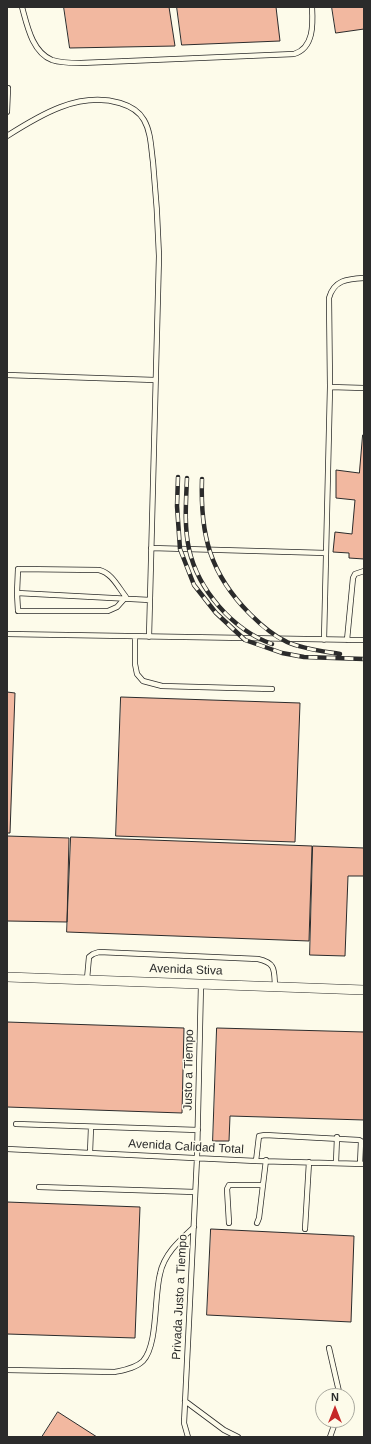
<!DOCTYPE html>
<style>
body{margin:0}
#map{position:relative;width:371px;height:1444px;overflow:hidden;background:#fdfbea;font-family:Arial,sans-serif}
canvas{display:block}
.frame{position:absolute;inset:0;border:8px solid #2b2b2b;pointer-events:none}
.north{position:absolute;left:315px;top:1388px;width:40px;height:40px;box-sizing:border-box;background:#fdfbea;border:1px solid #a9a89e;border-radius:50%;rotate:0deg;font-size:11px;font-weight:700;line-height:16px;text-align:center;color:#2b2b2b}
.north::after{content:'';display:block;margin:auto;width:14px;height:18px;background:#c62828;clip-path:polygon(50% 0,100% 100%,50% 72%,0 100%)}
</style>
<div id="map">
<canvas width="371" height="1444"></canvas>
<div class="frame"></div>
<div class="north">N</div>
</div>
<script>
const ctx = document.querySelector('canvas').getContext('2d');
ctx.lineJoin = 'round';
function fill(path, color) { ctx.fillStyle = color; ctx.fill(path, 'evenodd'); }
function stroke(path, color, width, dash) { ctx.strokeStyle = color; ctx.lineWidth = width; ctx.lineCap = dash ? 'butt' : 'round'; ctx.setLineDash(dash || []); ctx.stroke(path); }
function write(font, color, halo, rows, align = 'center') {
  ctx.font = font + ' Arial,sans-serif'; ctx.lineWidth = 3; ctx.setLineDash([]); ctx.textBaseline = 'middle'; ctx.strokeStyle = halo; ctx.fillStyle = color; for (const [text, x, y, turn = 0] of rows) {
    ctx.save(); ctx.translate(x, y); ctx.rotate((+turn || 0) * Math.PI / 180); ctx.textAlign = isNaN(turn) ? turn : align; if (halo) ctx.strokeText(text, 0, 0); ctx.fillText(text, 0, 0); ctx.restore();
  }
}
const building = new Path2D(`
 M64 7H169L175 46 70 48Z
 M177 7H276L280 41 182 45Z
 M332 7H364V29L336 33Z
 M363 435H364V559L349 558V553L333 552 335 532 352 534 355 500 336 498V470L359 473Z
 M7 692 15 693 10 833H7Z
 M121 697 300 703 295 842 116 836Z
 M7 836 69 838 67 922 7 921Z
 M71 837 312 846 309 941 67 932Z
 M313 846 364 848V876H348L345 956 310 955Z
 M7 1022 184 1028 182 1113 7 1107Z
 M217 1028 364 1032V1120L230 1116 229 1141H213Z
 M7 1202 140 1207 135 1338 7 1334Z
 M211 1229 354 1236 351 1322 207 1315Z
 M58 1412 97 1437H42Z`);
fill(building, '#f2b8a0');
stroke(building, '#2b2b2b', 1);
const lane = new Path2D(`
 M22 7C27 25 32 52 52 60 61 63 71 63 81 63L294 54C314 48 313 24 312 7
 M7 112 8 88
 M7 136C40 115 79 91 120 103 130 106 139 111 144 120 151 132 151 148 153 162 156 193 158 224 159 256L149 637
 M7 375 155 380
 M330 387 364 388
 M151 548 326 553
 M17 593 18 569 99 570C112 573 118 587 126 597L117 607 108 611H18L17 593 150 600
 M7 634 364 640
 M135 637V664L137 674 143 681 162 686 272 689
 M324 640 330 387 329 298C334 280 347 279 364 278
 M347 640 353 578 355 574 364 571
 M87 979 89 957 93 954 99 952 258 959C276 963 274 970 275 986
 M16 1124 198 1130
 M7 1149 256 1161 364 1164
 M90 1153 91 1127
 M256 1161 259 1136 265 1135 359 1140 361 1141 360 1164
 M336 1163 337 1137
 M39 1187 195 1192
 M229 1223 227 1189 229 1185H263
 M257 1223 259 1218 266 1160
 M305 1229 309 1162
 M329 1348 340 1396
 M7 1370 115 1372C124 1370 136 1368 143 1361 158 1345 154 1297 160 1274 164 1254 180 1240 194 1227
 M185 1401 224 1430 238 1437
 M188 1437 184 1423 197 1158 201 984
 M330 1437 336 1420`);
const street = new Path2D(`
 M7 977 364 990`);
stroke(lane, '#2b2b2b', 6);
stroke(street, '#2b2b2b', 10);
stroke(lane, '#fdfbea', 4.5);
stroke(street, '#fdfbea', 9);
const rail = new Path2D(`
 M178 477 177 506 180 549 194 585 216 613 245 640 282 653 304 657 364 659
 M187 478C186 501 184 526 189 549 198 590 233 630 272 644
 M202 479C200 535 210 574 250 614 261 625 272 635 287 642 303 649 322 651 340 654`);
stroke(rail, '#2b2b2b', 4.5);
stroke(rail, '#fdfbea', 3, [9]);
write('12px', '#2b2b2b', '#fdfbea', [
 ["Avenida Stiva",186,970,2],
 ["Justo a Tiempo",189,1070,-89],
 ["Avenida Calidad Total",186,1147,3],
 ["Privada Justo a Tiempo",180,1297,-87]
]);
</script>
